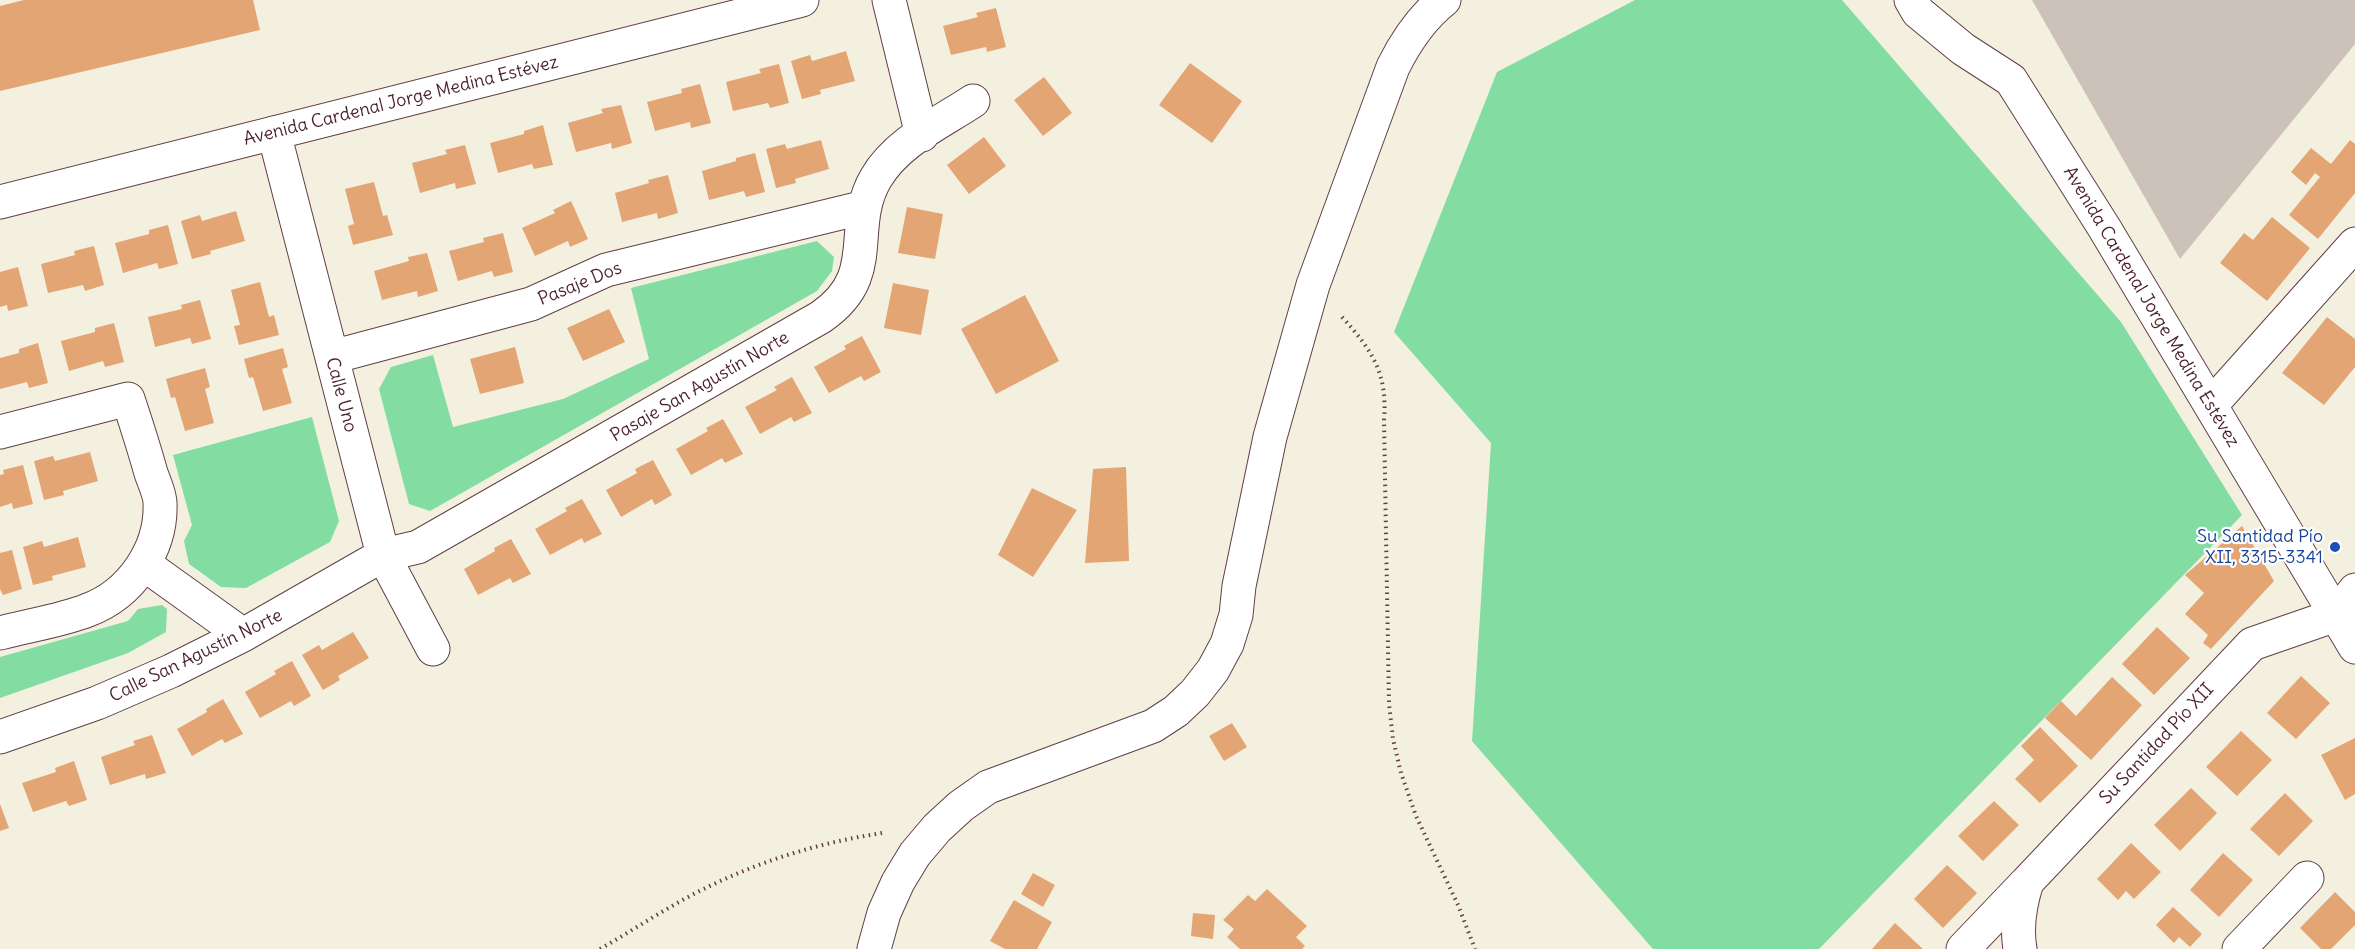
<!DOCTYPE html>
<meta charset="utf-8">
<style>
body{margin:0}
canvas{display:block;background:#f3f0df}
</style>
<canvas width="2355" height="949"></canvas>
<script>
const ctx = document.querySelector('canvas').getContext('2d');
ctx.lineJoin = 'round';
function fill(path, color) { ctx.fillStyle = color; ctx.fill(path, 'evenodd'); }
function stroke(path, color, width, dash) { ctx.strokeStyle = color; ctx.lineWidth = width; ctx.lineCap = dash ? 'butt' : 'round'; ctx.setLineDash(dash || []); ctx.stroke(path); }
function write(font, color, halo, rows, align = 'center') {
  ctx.font = font + ' Delius,sans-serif'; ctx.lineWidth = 4.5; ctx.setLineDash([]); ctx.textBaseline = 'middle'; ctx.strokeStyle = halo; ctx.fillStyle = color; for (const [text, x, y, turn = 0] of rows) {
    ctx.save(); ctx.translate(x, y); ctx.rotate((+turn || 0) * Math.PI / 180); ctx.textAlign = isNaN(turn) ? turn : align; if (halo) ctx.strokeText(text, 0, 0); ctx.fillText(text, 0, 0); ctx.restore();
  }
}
fill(new Path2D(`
 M2032 0H2355V44L2180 259Z`), '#cdc2b9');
fill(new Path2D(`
 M1635 0H1842L2121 322 2242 515 1819 949H1653L1472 741 1491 443 1394 332 1497 72Z
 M817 241 834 257 832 271 817 291 430 511 409 504 379 389 391 367 433 355 453 427 563 399 649 359 631 288Z
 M312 417 339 521 330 542 246 588 221 587 189 564 184 541 192 525 173 455Z
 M162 605 167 609 166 632 128 653 0 698V657L128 621 138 609Z`), '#83dca1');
fill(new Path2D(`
 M24 0H253L260 30 0 91V6Z
 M996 8 1006 47 987 52 986 47 951 55 943 26 978 17 976 13Z
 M846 51 855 81 820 90 821 94 802 99 791 61 810 55 812 61Z
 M1190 63 1242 101 1212 143 1159 105Z
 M779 64 789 103 770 108 768 103 733 111 726 82 761 73 759 69Z
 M1044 77 1072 113 1043 136 1014 100Z
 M700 84 711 123 691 128 690 122 655 131 647 102 682 93 681 89Z
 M621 105 632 143 612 149 611 143 576 152 568 123 603 113 601 109Z
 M543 125 553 165 534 169 532 164 498 173 490 143 524 134V131Z
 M984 137 1006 166 969 194 947 165Z
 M821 140 829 169 795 179 796 183 776 188 766 149 785 144 787 149Z
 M2350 140 2355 144V193L2318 239 2289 215 2320 177 2315 173 2306 185 2291 172 2311 148 2331 164Z
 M465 145 476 184 456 189 455 183 420 193 412 163 447 154 445 150Z
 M755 153 765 192 746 197 744 191 709 200 702 171 736 161V158Z
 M668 175 678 213 658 219 657 213 622 222 615 193 649 183 648 180Z
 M374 182 383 216 387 215 393 235 353 245 348 226 354 224 345 189Z
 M571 201 588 239 570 247 568 241 535 256 522 228 555 213 553 210Z
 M907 207 943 214 935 259 898 253Z
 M236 211 245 241 210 251 211 254 192 259 181 221 200 215 202 221Z
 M2272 217 2310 248 2267 301 2220 263 2244 233 2253 240Z
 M168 225 178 264 159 269 157 263 123 273 115 243 149 234V230Z
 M503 233 513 272 494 277 492 271 458 281 449 251 484 242 483 238Z
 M94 246 104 285 85 291 83 285 48 293 41 264 75 255 74 251Z
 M427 253 438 291 418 297 417 291 382 300 374 271 409 261 408 257Z
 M18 267 28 306 8 311 7 305 0 307V272Z
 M260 282 269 317 274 315 279 335 239 345 234 326 240 325 231 290Z
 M893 283 929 290 921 335 884 328Z
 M1025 295 1059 361 996 394 961 329Z
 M200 300 211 339 192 344 190 338 155 347 148 317 182 309 181 305Z
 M609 309 625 342 583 361 567 328Z
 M2327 317 2355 339V367L2324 405 2282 373Z
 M114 323 124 362 105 367 103 361 69 371 61 341 95 332V328Z
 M862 336 881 372 864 381 861 376 829 393 814 367 846 349 844 346Z
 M38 343 48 383 29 388 27 382 0 389V358L19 353V349Z
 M515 347 524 383 480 394 470 359Z
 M283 348 288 367 282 369 292 403 263 411 253 377 249 378 244 359Z
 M205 368 210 387 205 389 214 423 185 431 175 397 171 398 166 379Z
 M792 377 812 413 794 422 791 417 760 434 745 407 777 390 774 387Z
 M723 419 743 454 725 463 722 458 691 475 676 449 708 431 706 428Z
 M90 452 98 481 63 491 64 495 44 500 34 461 53 456 55 461Z
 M653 460 672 495 655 505 652 499 621 517 606 490 637 473 635 469Z
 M23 465 33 504 13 509 12 503 0 507V475L4 474 3 470Z
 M1126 467 1129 561 1085 563 1093 469Z
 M1032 488 1077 510 1033 577 998 555Z
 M582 499 602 534 584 543 582 538 550 555 535 529 567 511 565 508Z
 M2242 526 2274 581 2211 649 2203 643 2208 635 2185 614 2204 593 2185 575Z
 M78 537 86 567 52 576 53 580 33 585 23 547 42 541 44 547Z
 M511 539 531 574 513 583 510 578 478 595 464 569 495 551 494 548Z
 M12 550 22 589 3 595 0 589V553Z
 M2157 627 2190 658 2154 695 2122 664Z
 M353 632 369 658 338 676 340 680 323 690 302 655 319 645 322 650Z
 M292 661 311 696 294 706 291 701 260 718 245 692 276 674 274 671Z
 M2301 676 2330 703 2296 739 2267 713Z
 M2112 677 2142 705 2091 760 2045 718 2061 701 2076 716Z
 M223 699 243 734 225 743 222 739 192 756 177 729 207 712 206 709Z
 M1232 723 1247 747 1224 761 1209 736Z
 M2040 727 2078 766 2040 803 2015 779 2034 760 2021 746Z
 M2241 731 2272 760 2237 796 2206 767Z
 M152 735 166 773 146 779 145 774 110 785 101 757 135 745 133 741Z
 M2355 738V794L2345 800 2321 755Z
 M74 761 87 800 69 806 66 801 33 812 22 783 56 772 55 768Z
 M2191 788 2217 813 2180 851 2154 825Z
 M2285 793 2313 821 2279 856 2250 829Z
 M1994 801 2019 825 1983 861 1958 836Z
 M0 804 9 828 0 831Z
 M2131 843 2161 872 2134 899 2126 891 2118 900 2097 879Z
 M2223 853 2253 880 2219 917 2190 890Z
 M1947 865 1977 893 1943 928 1914 899Z
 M1033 873 1055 885 1043 907 1021 894Z
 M1267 889 1307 926 1296 937 1305 946 1302 949H1240L1227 937 1234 929 1223 920 1248 895 1255 901Z
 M2335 892 2355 912V925L2331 949H2321L2300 928Z
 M1014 900 1052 922 1037 949H1005L990 941Z
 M2173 907 2202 934 2190 947 2179 937 2174 943 2156 925Z
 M1193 913 1215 915 1213 939 1191 936Z
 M1895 923 1923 949H1872Z`), '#e4a574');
const minor = new Path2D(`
 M889 0 922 135
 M274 133 383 555 433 649
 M332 357 531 304 606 270 865 207
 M2211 405 2355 244
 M0 432 128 399C136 423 144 448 151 473 154 482 160 494 160 503 162 549 131 594 88 610 61 621 29 625 0 633
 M144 564 243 635
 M0 737 97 703 171 671 243 635 383 555 418 547 821 317C882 275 846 229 876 178 897 142 940 123 973 101
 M874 949 884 913 898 882 915 854 937 828 961 806 988 787 1153 726 1176 711 1195 693 1213 670 1227 644 1236 615 1239 586 1270 437 1313 285 1393 67C1406 41 1421 18 1444 0
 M1963 949 2026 883
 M2020 949C2016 926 2020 904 2027 882L2252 644 2336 615 2355 590
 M2239 949 2307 878`);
const tertiary = new Path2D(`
 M1911 0 1918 12 1963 49 2011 80 2105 229 2355 647
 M0 202 802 0`);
stroke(minor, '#633e46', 35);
stroke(tertiary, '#633e46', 35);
stroke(new Path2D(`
 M1342 317C1372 350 1388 374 1384 420L1389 704 1393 739 1401 773 1416 816 1458 905 1475 949
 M600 949C637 928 673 903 712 885 766 859 823 842 882 833`), '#633e46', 4, [1.5, 4.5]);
stroke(minor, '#fff', 33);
stroke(tertiary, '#fff', 33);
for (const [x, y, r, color] of [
 [2335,547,6,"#1a4fb4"]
]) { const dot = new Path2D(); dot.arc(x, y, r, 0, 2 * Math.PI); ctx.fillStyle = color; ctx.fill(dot); stroke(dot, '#fff', 2); }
write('18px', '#4a1f2b', '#fff', [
 ["Avenida Cardenal Jorge Medina Estévez",401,101,-14],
 ["Pasaje Dos",580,284,-22],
 ["Avenida Cardenal Jorge Medina Estévez",2151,307,59],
 ["Pasaje San Agustín Norte",700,387,-30],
 ["Calle Uno",341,395,75],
 ["Calle San Agustín Norte",196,656,-26],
 ["Su Santidad Pío XII",2157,744,-47]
]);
write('18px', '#164399', '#fff', [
 ["Su Santidad Pío",2323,537],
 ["XII, 3315-3341",2323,558]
], 'right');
</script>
